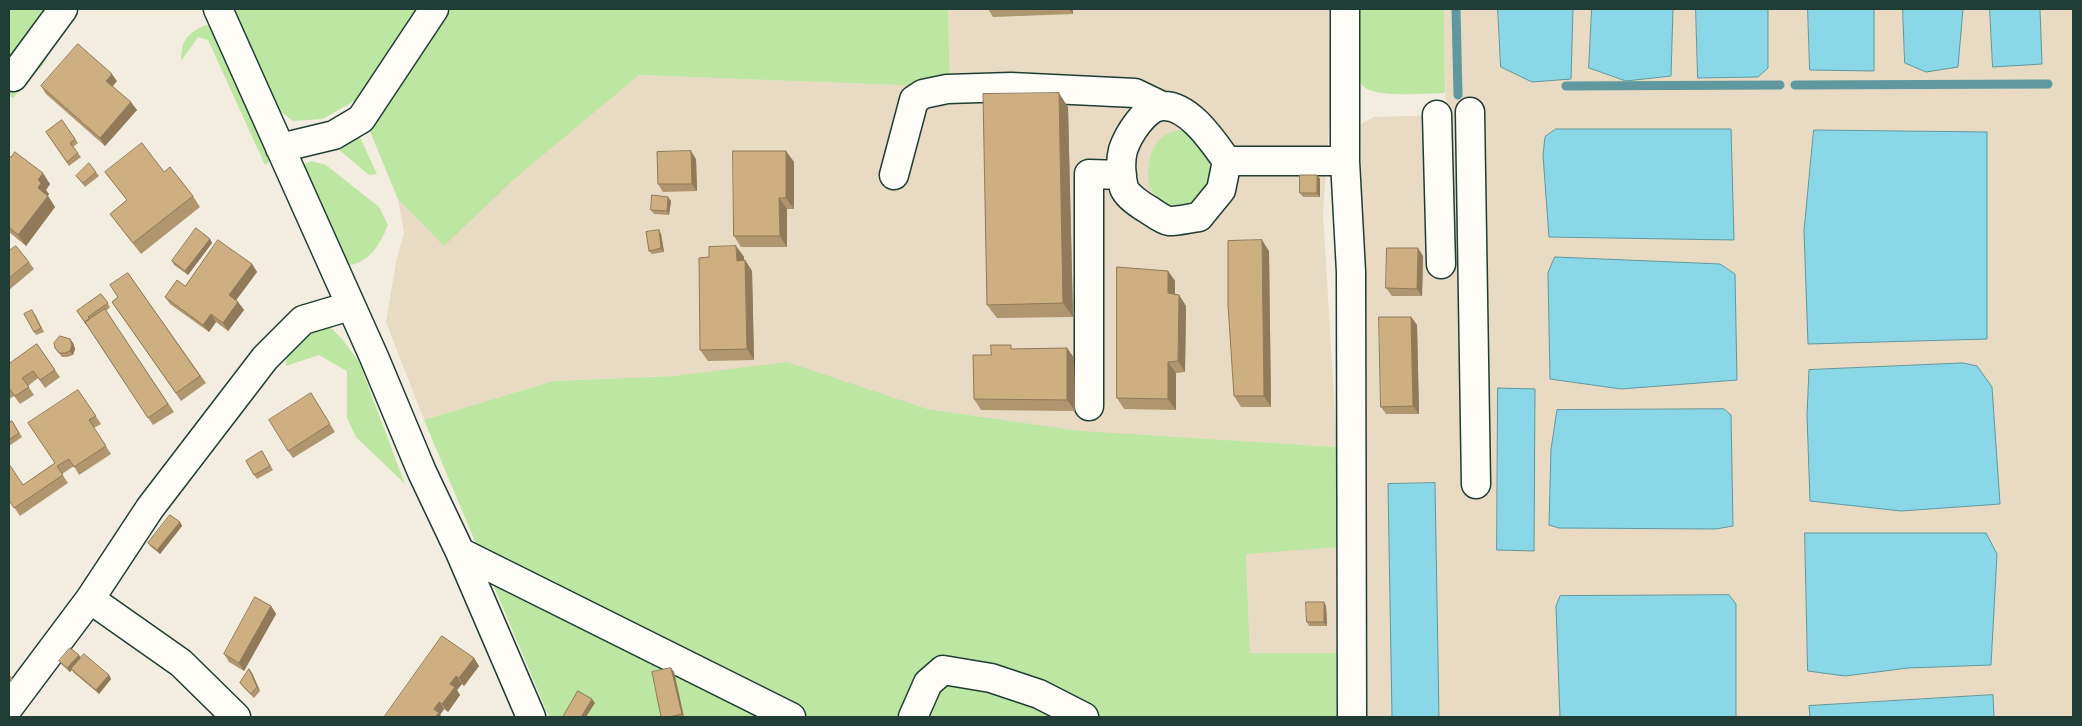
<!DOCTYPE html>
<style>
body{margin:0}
#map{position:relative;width:2082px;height:726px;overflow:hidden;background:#f3eddf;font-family:"Balsamiq Sans",sans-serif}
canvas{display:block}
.frame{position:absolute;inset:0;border:10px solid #1f3d34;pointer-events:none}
</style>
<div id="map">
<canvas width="2082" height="726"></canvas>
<div class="frame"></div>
</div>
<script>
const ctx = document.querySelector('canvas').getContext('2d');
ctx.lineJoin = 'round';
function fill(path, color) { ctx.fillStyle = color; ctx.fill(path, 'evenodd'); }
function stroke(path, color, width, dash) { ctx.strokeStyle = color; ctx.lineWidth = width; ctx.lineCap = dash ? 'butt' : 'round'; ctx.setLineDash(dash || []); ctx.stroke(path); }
fill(new Path2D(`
 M948 9H1329L1331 99 1323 214 1337 447 1085 432 927 409 762 372 553 381 424 420 386 322 396 262 404 233 398 199 370 131 639 75 950 87Z
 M1444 9H2073V717H1364L1361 124 1374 117 1446 115Z
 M1341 547 1338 653H1250L1246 553Z`), '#e8dac3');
fill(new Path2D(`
 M9 9H57L64 23 43 65 13 98 9 95Z
 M227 9H423L361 97 323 119 293 121 264 98Z
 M444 9H948L950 87 639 75 513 180 444 246 398 199 370 131Z
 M1355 9H1444L1445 93C1427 93 1373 99 1362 85 1352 74 1355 25 1355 9Z
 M205 25 215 27 275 156 265 165 208 40 198 37 181 61C182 39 186 35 205 25Z
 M1185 129 1198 137 1214 167 1209 188 1188 211C1176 209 1166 206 1157 197 1142 184 1148 152 1160 139 1167 132 1176 131 1185 129Z
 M357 131 377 174 369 175 337 148Z
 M311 161 326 165 379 207 388 225C380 245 366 269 341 264L302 165Z
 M323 320 343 340 359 362 405 484 356 437 347 418V371L319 355 286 366 287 351Z
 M787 362 927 409 1080 431 1337 447 1341 547 1246 554 1250 653H1338L1339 717H549L424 420 553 381 674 376Z`), '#bce6a2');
const water = new Path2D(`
 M1498 9H1573L1571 79 1532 82 1501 67Z
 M1592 9H1673L1671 76 1626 81 1589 68Z
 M1696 9H1768V68L1758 77 1698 78Z
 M1808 9H1874V71L1810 70Z
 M1903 9H1963L1958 67 1926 72 1905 63Z
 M1990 9H2040L2042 64 1993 67Z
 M1556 129H1731L1734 240 1549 237 1543 155 1545 137Z
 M1814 130 1987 132V339L1808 344 1804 231Z
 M1555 257 1720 264 1735 274 1737 380 1621 389 1550 379 1548 273Z
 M1963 363 1977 366 1992 387 2000 504 1901 511 1810 501 1807 415 1809 370Z
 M1498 388 1535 389 1534 551 1497 550Z
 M1724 409 1731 415 1733 526 1716 529 1559 528 1549 525 1551 449 1557 410Z
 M1435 483 1439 717H1392L1388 484Z
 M1805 533H1986L1997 554 1991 665 1908 668 1845 676 1808 671Z
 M1729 595 1736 604V717H1560L1556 606 1560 596Z
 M1993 695 1994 717H1810L1809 706Z`);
fill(water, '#89d7e7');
stroke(water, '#5f999f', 1);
stroke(new Path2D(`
 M1456 9 1458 95
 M1795 85 2048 84
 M1566 86 1780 85`), '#5f999f', 9);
const minor = new Path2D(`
 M218 9 374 357 422 472 460 552 531 717
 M1345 9V161L1351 272 1352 717
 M13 77 63 9
 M1470 112 1476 484
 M1437 115 1441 264
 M280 148 334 135 361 119 434 9
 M1227 161C1214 143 1189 104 1162 106 1145 107 1128 135 1123 150 1120 161 1121 177 1124 188 1127 196 1142 206 1149 210 1155 214 1163 220 1169 221 1179 221 1190 218 1199 217L1221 190 1227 161H1345
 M894 175 914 100 923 94 947 89 1011 87 1135 93 1162 106
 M1089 406V174L1122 175
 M460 552 791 717
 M90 599 181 663 236 717
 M9 707 90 599 150 508 265 358 303 320 350 306
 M913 717 928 683 943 670 991 678 1039 694 1084 717`);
stroke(minor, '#1f3d34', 31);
stroke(minor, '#fdfcf7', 28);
fill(new Path2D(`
 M988 9H1073V14L993 17Z
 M117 81 113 86 137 110 105 146 46 94 41 86Z
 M1068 107 1073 317 997 318 987 305Z
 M62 120 78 143 73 147 81 157 69 166 46 132Z
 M786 151 794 162V209H787V247H741L734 236Z
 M9 156 50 184 46 190 49 194 48 196 55 207 26 246 9 232Z
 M696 159 697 191 663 192 658 184Z
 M96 172 99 176 85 187 76 176Z
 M105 172H164L193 196 200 207 141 254 110 214 127 200Z
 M1317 175 1320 179V197H1303L1300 193Z
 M671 201 669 215 654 214 651 210Z
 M661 234 664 252 652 254 649 251Z
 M210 239 212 243 188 275 174 265 172 261Z
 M736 246 744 257V260H745L752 271 754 360 708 361 700 350 709 257Z
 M9 251 29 262 34 269 9 290Z
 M1269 251 1271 407H1241L1234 396Z
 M1423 256 1422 296H1392L1386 288Z
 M252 264 257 272 236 300 238 302 244 310 228 331 216 322 209 332 170 304 165 297 185 286Z
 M1168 271 1175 281V295H1179L1186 306 1185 372 1176 373V410L1124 409 1117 398Z
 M128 273 206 383 181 401 112 302 118 297Z
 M101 294 110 307 106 311 174 412 153 425 77 311Z
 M35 314 44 332 36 335 34 332Z
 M1411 317 1417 325 1419 414H1386L1381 407Z
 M70 339 73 343 75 349 73 355 67 357H62L55 348Z
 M37 344 60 377 45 388 38 378 28 386 34 395 20 404 14 396 9 399V364Z
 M1067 348 1074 358 1075 411 981 410 974 399 991 355 1014 349Z
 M78 390 101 424 94 428 111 454 79 475 74 466 62 474 68 483 20 516 9 500 23 485 55 463Z
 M311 393 335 432 293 458 288 451Z
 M12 421 22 437 9 446V423Z
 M262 451 273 470 257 479 254 475Z
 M180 522 182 526 160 554 151 547 148 543Z
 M271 606 276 614 244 671 229 662 224 654Z
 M1326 606 1327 626H1309L1307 622Z
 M79 655 81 658 109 675 111 679 99 694 74 673 72 670 70 672 62 665 59 661Z
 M474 658 479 666 464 686 462 684 457 690 460 695 448 712 444 709 440 715 442 717H386L385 716Z
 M671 668 674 672 684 717H661Z
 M249 669 252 673 260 691 254 698 243 687 240 683Z
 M9 674 13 679 9 683Z`), '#b0966f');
fill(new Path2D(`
 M1069 9H1073V14Z
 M112 74 117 81 111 88 106 81Z
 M1059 93 1068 107 1073 317 1063 303Z
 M131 102 137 110 105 146 100 138Z
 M691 151 696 159 697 191 692 184Z
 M786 151 794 162V209L786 198Z
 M43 173 50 184 46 190 49 194 45 199 38 188V180Z
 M1317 175 1320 179V197L1317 193Z
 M48 196 55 207 26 246 18 235Z
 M668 197 671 201 669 215 667 211Z
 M779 198 787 209V247L780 236Z
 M659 230 661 234 664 252 661 248Z
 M210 239 212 243 188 275 185 271Z
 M1262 240 1269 251 1271 407 1264 396Z
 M736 246 744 257V272L737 261Z
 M1418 248 1423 256 1422 296 1417 289Z
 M745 260 752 271 754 360 747 349Z
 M252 264 257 272 234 303 229 295Z
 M1168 271 1175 281V303L1168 293Z
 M1179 295 1186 306 1185 372 1178 361Z
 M238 302 244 310 228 331 223 323Z
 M211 314 216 322 209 332 203 325Z
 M1411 317 1417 325 1419 414 1413 406Z
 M70 339 73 343 75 349 73 355 70 351Z
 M1067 348 1074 358 1075 411 1067 400Z
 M1168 362 1176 373V410L1168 399Z
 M180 522 182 526 160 554 157 550Z
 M1324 602 1326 606 1327 626 1324 622Z
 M271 606 276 614 244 671 239 663Z
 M79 655 81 659 70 672 67 668Z
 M474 658 479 666 464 686 459 678Z
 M671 668 674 672 684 717 682 714Z
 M249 669 252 673 260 691 257 687Z
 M109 675 111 679 99 694 96 690Z
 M456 676 462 684 457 690 460 695 448 712 442 704 450 684Z
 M592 699 595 703 586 717H581Z
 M439 702 444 709 440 715 442 717H435L434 709Z`), '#907a5a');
const building = new Path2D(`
 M78 44 112 74 106 81 131 102 100 138 41 86Z
 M1059 93 1063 303 987 305 983 94Z
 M62 120 75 139 70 143 78 153 67 162 46 132Z
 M142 143 164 172 170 167 193 196 133 243 110 214 127 200 105 172Z
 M691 151 692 184H658L657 152Z
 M733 151H786V198H779L780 236H734Z
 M15 152 43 173 38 180 41 183 38 188 48 196 18 235 9 227V156L11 157Z
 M89 163 96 172 83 183 76 176Z
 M1300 175H1317V193H1300Z
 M652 195 668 197 667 211 651 210Z
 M196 228 210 239 185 271 172 261Z
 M659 230 661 248 649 251 646 232Z
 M218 240 252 264 229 295 238 302 223 323 211 314 203 325 165 297 177 280 185 286Z
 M1262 240 1264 396H1234L1228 305V241Z
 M16 246 29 262 9 278V251Z
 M736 246 737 261 745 260 747 349 700 350 699 258 709 257V247Z
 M1387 248H1418L1417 289 1386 288Z
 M1117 267 1168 271V293L1179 295 1178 361 1168 362V399L1117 398Z
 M128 273 200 376 176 393 112 302 118 297 110 285Z
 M101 294 108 303 88 317 90 319 85 322 86 324 77 311Z
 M105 309 168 404 148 418 85 322Z
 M32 310 41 328 34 332 24 314Z
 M1379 317H1411L1413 406 1381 407Z
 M60 336 70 339 72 345 70 351 65 353H59L55 348 54 343Z
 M37 344 55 370 40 380 33 371 22 378 29 387 15 396 9 388V364Z
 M991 345H1011V349L1067 348V400L974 399 973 355H991Z
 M78 390 96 416 89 420 106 446 74 467 69 459 57 466 63 475 14 508 9 500V464L23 485 55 463 28 423Z
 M311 393 330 424 288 451 269 420Z
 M12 421 19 433 9 440V423Z
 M262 451 270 466 254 475 246 461Z
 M170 515 180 522 157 550 148 543Z
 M255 597 271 606 239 663 224 654Z
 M1306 602H1324V622H1307Z
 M442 636 474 658 459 678 456 676 450 684 455 687 442 704 439 702 434 709 439 713 435 717H386L385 716Z
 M70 648 79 655 67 668 59 661Z
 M84 654 109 675 96 690 71 669Z
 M671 668 682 714 669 717H661L652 672Z
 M249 669 257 687 251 694 240 683Z
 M578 691 592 699 581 717H563Z`);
fill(building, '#cdaf81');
stroke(building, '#907a5a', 1);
</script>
